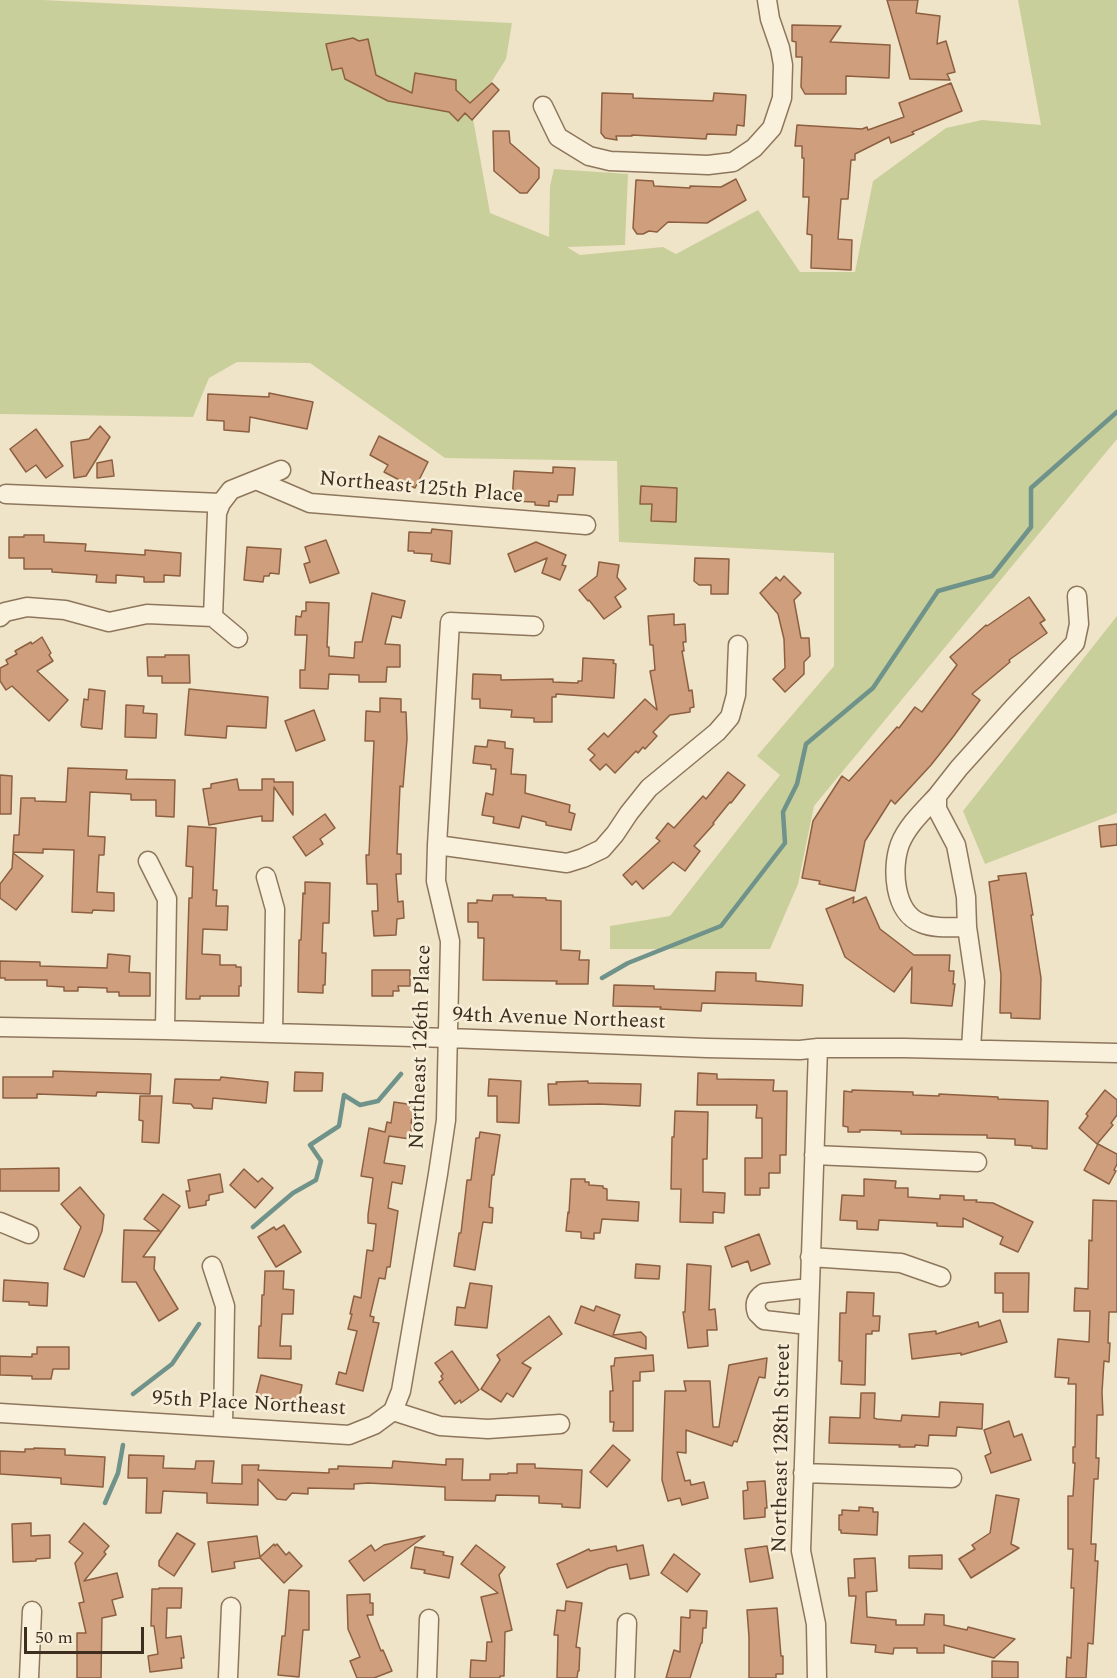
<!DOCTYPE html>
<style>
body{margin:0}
#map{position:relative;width:1117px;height:1678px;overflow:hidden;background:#f0e4c8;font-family:Spectral,serif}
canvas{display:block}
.scale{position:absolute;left:24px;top:1627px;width:120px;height:27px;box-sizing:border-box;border:3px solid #3d2e20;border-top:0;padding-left:8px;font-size:18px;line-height:21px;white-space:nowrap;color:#3d2e20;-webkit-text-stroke:4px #f7eed8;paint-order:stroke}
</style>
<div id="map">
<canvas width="1117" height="1678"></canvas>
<div class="scale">50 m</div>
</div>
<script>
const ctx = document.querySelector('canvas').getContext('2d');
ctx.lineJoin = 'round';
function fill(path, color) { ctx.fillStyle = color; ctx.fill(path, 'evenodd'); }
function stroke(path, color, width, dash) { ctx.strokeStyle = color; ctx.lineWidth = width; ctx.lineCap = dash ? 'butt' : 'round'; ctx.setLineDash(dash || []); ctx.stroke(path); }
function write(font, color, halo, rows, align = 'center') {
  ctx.font = font + ' Spectral,serif'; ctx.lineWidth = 5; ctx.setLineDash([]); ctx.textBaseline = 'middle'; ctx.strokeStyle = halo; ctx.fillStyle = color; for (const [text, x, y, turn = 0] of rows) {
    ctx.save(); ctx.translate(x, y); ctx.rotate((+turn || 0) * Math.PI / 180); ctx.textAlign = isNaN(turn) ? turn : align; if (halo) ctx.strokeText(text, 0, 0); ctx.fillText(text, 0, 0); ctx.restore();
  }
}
fill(new Path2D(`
 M0 0H43L512 23 506 59 472 113 490 213 549 237 550 186 554 169 628 174 625 245 567 247 580 255 663 247 676 254 758 210 800 272H855L873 181 946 128 982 120 1041 125 1018 0H1117V439L814 806 798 884 770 949H610V926L670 916 780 775 757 756 834 666V553L619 542 617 461 445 458 310 363 237 362 209 378 193 417 0 414Z
 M1117 616V813L985 864 963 811Z`), '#c9cf9b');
stroke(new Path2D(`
 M602 978 628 963 721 926 785 843 783 812 797 784 806 744 873 688 938 591 992 576 1031 527V488L1117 412
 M253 1227 293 1193 316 1180 321 1161 310 1145 339 1126 344 1095 360 1105 378 1101 401 1074
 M133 1394 172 1364 199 1324
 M105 1503 118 1473 123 1445`), '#6f938a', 4.5);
const building = new Path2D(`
 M887 0H918L916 13 940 16 937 44 946 41 955 72 947 74 950 80 910 79Z
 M792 25 841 26 830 42 890 45 889 78 846 76V94H805L801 87 802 57H796V42L792 41Z
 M353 38 359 41 368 39 376 75 412 93 415 73 456 80V90L470 103 492 83 499 90 472 120 465 113 458 121 449 112 388 101 345 79 342 68 332 70 326 44Z
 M951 83 962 111 912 132 914 134 891 143 889 137 855 154V160H851L848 199H841L838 239 852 240 851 270 811 268 812 235 807 234 809 197H803L804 158H802V146H795L797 125 862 129 867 127 868 130 904 117 899 103Z
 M602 93 633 94V98L713 101 714 93 746 95 744 126 737 125 736 135 707 134 706 139 632 135V136H616L617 140 605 138 601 133Z
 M493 131H509L510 143 539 168V178L527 193H520L494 171Z
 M736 179 746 200 707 223 668 222 657 232 649 231 643 234H637L633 228 636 180 653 181 654 186 690 188V186L721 187Z
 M269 393 313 402 307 429 250 417 249 432 224 430V421L207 420 208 394 269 397Z
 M100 426 110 437 86 476 74 478 71 442 89 439Z
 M36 429 63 466 46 478 36 465 26 472 10 449Z
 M379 436 428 462 415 488 384 472 388 465 370 455Z
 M112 460 114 476 97 478V463Z
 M553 467 575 468 573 495H558L557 502 549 501V506L535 505V502L512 501 514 471 553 473Z
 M641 486 677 488 676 522 651 521 652 504H640Z
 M432 529 452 531 450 564 431 561 432 554 414 553V551H408L409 532 431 533Z
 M24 535H44V542L86 544 85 551 145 555V550L181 553 180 576 164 575V582H144V577L116 575V583L96 582 97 575 52 572V569H24V558H9V537H24Z
 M326 540 339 573 310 583 304 564 310 562 305 547Z
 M536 542 566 555 562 565 566 566 560 580 542 573 547 558 515 572 508 554Z
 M247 547 281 549 279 574 270 573 269 576H264L263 582 244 580Z
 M695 558 729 559 728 594H711V585H699L694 581Z
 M599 562 619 565 617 577 626 589 615 597 621 607 604 619 589 600 588 601 579 590 597 576Z
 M784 576 801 593 794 600 801 638H809L810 656 804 662V674L785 692 773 679 785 668 784 639 778 614 760 593 776 577 780 581Z
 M372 593 405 601 401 618 392 616 385 644 400 645V667H387L386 682H359V675L329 674 328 689 300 688V670H305L307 635H295L296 616 301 617 302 611H306V602L329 603 327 647H329V656L354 658 355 642H362Z
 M1029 597 1045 620 1040 623 1047 633 1009 660 1010 662 972 694 980 700 953 737 931 765 895 804 891 800 865 841 855 891 819 884 820 881 802 878 813 821 842 776 849 781 897 727 899 728 915 707 922 712 957 665 950 657 986 625 987 626Z
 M674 614V625L685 624 686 642H683L684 651H682L689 691 692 690 694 707 690 708V712L670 715 653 732 657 736 645 749 643 747 638 753 636 751 615 773 606 764 600 770 590 760 595 755 588 749 604 733 608 737 645 699 657 710 650 671 655 670 653 645H650L648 616Z
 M42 637 51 653 49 655 53 661 37 671 68 700 49 721 12 686 6 690 0 681V668L8 664 6 660 17 654 15 651 31 642 32 644Z
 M165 655H189L190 683H162V676H148L147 657H165Z
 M583 658 614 660 613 663 616 664 614 698 556 694V697H552V722H534V718L511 717 512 710 480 708V699H472L473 674 501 675V680L553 679V682L578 683V681H582Z
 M89 689 105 691 102 729 82 727 81 725 84 699 88 700Z
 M189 689 268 697 266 728 227 726 226 738 185 735Z
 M380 698 401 699V712H406L407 739 403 787 400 786 397 854H401V874H396L398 902 403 901 404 918 397 919 396 935 374 936 372 911H378L377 884H367L366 855H369L374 741H365L366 711 380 712Z
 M126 705 144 706 143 713 157 714 156 738 125 737Z
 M314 710 325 740 296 751 285 721Z
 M488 740 505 742V748L513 749 511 774 526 775 525 793 570 805 569 812 575 814 571 830 546 825V822L522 816 519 828 493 823 494 817 482 815 486 793 493 795 496 769H491V765L473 763 475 746 487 747Z
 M68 768 127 770 126 779 175 780 174 817 156 816V800H131V794L90 792 88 836 105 837 104 855H99L97 892 114 893V911L93 910 92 913 72 912 74 850 43 849V853L13 852 14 835H19L21 798H35V801L66 802Z
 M728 772 745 785 731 803 730 802 713 823 714 824 694 846 700 851 685 871 673 862 643 889 636 881 632 885 623 875 660 841 656 838 668 823 674 828 703 796 706 799Z
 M0 775 12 776 11 814H0Z
 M237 779 239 790H262V779H274V782H293V815L274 787 273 821H262V816L255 817 209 825 203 789 211 788V784Z
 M325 814 335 828 320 839 323 844 306 856 293 837Z
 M1117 824V845L1101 847 1099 826Z
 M188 826 216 828 213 890H217L216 906H228L227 930 203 929 202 954 220 955V965H236V967H241V986H239V996H200V999H186L189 898H192L193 867 186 866Z
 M13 853 43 876 16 910 0 898V884L12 868Z
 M1026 873 1033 915H1031L1041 978 1040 1019 1011 1018V1013H1000L1001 975 989 882 999 880 998 876Z
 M305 882 330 883 329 923H323L322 953H326L325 985H323V993L298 992 299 940H301L303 893 305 894Z
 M493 895H513V897L546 898V900L561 901V950L580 951 579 960H589L588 984H556L557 981 483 980 484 938H478V922H468V903H477V900L492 901Z
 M854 897 853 903 866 897 880 929 914 955H950L949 971H954L953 984H955L952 1006 911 1003 912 967 894 992 845 957 826 909Z
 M108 954 130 956 129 972 150 973V996H119V992H107V988L78 987V991H64V987L47 986V980H5V978H0V961L40 962V966L107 968Z
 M372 970H410V986H398L399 991H393V996H372Z
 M716 972 756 973V981L803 985 802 1006 702 1003 701 1011 660 1009 661 1007 613 1006 614 985 654 986V989L715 991Z
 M53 1071 151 1074 150 1094 97 1092 96 1096 37 1094V1098H3V1077H53Z
 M295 1072 323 1073 322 1091H294Z
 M698 1073 717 1074V1079L774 1080 773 1091H787L786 1155H780V1173H769V1188H760V1195H745V1158H762V1118H756L757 1105H697Z
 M221 1077 268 1082 266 1103 213 1098 212 1109 194 1108 191 1104 173 1103 175 1079 220 1080Z
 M489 1079 521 1081 519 1123 497 1122V1096H488Z
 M588 1081V1083L641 1084 640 1106 599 1104 549 1105 548 1084H557L556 1082Z
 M852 1090 913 1092V1095L939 1096V1094L998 1097V1099L1048 1101 1047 1149 1032 1148V1146L1015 1145V1139L987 1138V1135L901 1134V1131L872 1130H860V1132H848V1127L843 1126 844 1091 852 1092Z
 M1105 1090 1117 1100V1115L1111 1123 1113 1125 1097 1144 1079 1128 1088 1116 1086 1114Z
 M140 1096H162L159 1143 142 1142 143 1121 139 1120Z
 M394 1102 414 1105 411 1123H412L410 1139 389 1136 384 1163 405 1166 402 1184 392 1182 388 1208 398 1211 390 1267H387L385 1279 379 1278 370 1316 374 1317 373 1322 379 1323 363 1391 336 1384 339 1372 346 1374 357 1331 348 1329 352 1314H350L354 1296 361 1298 367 1250 373 1251 376 1224 368 1223V1215L373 1178 361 1176 369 1128 385 1132 387 1122 391 1123Z
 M675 1111 708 1112 707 1159H703V1192L725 1193 724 1213 713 1212V1223L680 1222 681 1189H671L672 1137H674Z
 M480 1132 500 1135 494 1175H492L489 1207 493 1208 492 1223 483 1222 475 1270 454 1266 459 1233H461L467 1180H471L476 1138H479Z
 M1098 1144 1117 1154V1164L1114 1170 1116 1171 1109 1184 1084 1170Z
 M59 1168V1191H0V1169Z
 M244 1169 258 1182 262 1178 273 1188 255 1208 230 1185Z
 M220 1174 223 1192 209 1195V1200L206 1201V1205L189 1208 186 1191H190L188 1180Z
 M571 1179H585V1182H589V1185L603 1186V1188L607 1189V1200L639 1202 638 1221 602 1219 600 1233H594V1239L581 1238V1232L566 1231 568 1212 569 1213Z
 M864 1179 896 1181 895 1188H908V1197L940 1199V1195L964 1196V1200H977L976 1202 993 1203 1033 1222 1018 1252 1000 1244 1003 1237 963 1218V1227L937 1226V1223L879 1220 878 1230 857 1229V1221L840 1220 842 1195 864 1196Z
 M80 1187 104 1215 102 1231 84 1277 64 1269 81 1227 61 1204Z
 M163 1194 180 1206 143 1257H155L154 1269 178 1309 159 1321 136 1282H122L124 1230 160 1231 144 1219Z
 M1093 1200 1117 1201V1312H1109L1108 1343H1110L1109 1362 1104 1361 1102 1392 1103 1415H1097L1096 1458H1099L1098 1479H1094L1091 1544H1096L1095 1561H1098L1093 1644 1088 1643 1086 1678H1066L1067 1657 1071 1658 1074 1588H1071L1073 1549H1068V1496H1073L1075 1463H1073V1447H1075L1076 1384H1068L1069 1378 1055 1377 1058 1339 1089 1342 1090 1311H1074L1075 1288 1088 1289 1089 1240 1092 1241Z
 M284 1225 301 1252 276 1267 258 1237 274 1227 276 1230Z
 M759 1234 770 1264 751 1271 748 1261 732 1267 725 1247Z
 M636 1264 660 1266 659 1279 635 1278Z
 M687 1264 711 1266 709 1310 715 1309 717 1330H707L708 1346 688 1348 683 1312H685Z
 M265 1271H284L283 1289 294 1290 293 1314H282L280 1346H291V1359L258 1358 259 1326H261L262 1295H264Z
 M995 1273H1029L1028 1312H1003V1293H995Z
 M4 1280 48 1283 47 1306 29 1305V1302L3 1301Z
 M470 1283 492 1286 487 1328 455 1325 457 1307 465 1308Z
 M847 1292 874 1293 873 1316H880L879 1331H872V1334H866L865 1385 841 1384 842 1361H839L840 1313H846Z
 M581 1306 594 1311 596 1306 620 1315 613 1335 641 1332 646 1337V1349L575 1323Z
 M549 1316 562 1334 522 1363 531 1368 513 1397 507 1393 501 1402 481 1389 500 1360 497 1355Z
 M1000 1320 1007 1342 961 1355V1353L912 1359 909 1334 936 1331V1334L978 1322 979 1327Z
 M37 1347H69V1369H53L51 1379H32V1376L0 1375V1356L32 1357V1354H37Z
 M452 1351 479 1390 461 1403 460 1400 455 1404 439 1382 443 1379 441 1376 443 1374 435 1363Z
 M653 1355 654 1371 640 1372V1381H633V1431H613L614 1422H610V1391H613L611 1366H614L615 1358Z
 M767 1358 765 1378 759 1377 737 1442 734 1441 732 1446 686 1430V1453L677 1452 685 1481 690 1480 691 1485 704 1482 708 1498 682 1505 680 1498 668 1501 662 1480 665 1391H686L684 1381H710L713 1427H719L729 1365Z
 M261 1375 302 1385 298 1404 256 1395Z
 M861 1393H875L874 1418 877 1419 901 1421 902 1415 939 1417 940 1402 983 1404 982 1429 957 1427 956 1436 929 1435 928 1446 915 1445V1447H899L900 1445 829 1443 830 1417 860 1418Z
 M1009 1421 1014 1437 1022 1434 1031 1460 991 1473 985 1456 991 1453 984 1430Z
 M613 1445 630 1460 607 1487 590 1472Z
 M34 1448 65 1449V1455L105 1457 103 1487 61 1484V1478L0 1474V1451L25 1452V1449H34Z
 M129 1455 164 1456 163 1468 195 1469 196 1461H214L212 1483 242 1484V1465H259L258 1470 329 1473V1469H338V1466L392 1468 393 1461 446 1465V1459H463L462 1480H490V1474H508V1473H517V1464H535V1468L582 1470 580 1508 562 1507V1504L539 1503V1496L496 1495 495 1501 445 1500V1487L368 1483 354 1484V1489L308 1488V1494L292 1493 286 1500 277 1499 258 1479V1505L207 1503V1493L163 1491 161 1513H146L147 1478H128Z
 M765 1481 767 1508H765V1517L744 1519 743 1491 748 1490 747 1482Z
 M996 1495 1019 1499 1011 1544 1019 1548 971 1578 959 1559 975 1549 972 1545 990 1533Z
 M859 1507 873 1508V1512H878L877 1535 841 1533V1530H839V1515H842V1510L859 1511Z
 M31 1523V1536L50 1535V1558L36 1559V1561L13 1562 12 1524Z
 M84 1523 109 1546 104 1552 106 1554 84 1581 117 1573 123 1597 112 1600 116 1615 102 1618 101 1678H77V1633H86L79 1603 84 1602 75 1563 83 1553 69 1542Z
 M177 1533 195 1544 174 1576 159 1566V1561Z
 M257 1536 260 1557 274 1544 275 1546 277 1544 286 1555 289 1552 302 1566 284 1583 260 1558 234 1562 235 1568 212 1572 208 1542Z
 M425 1536 364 1581 349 1561 371 1545 375 1551 384 1545Z
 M476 1545 505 1567 499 1575 512 1630 505 1632 504 1676H500V1678H470L471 1660 486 1661 487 1642H492L481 1597 498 1593 461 1564Z
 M643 1545 649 1575 630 1579 627 1564 609 1568 567 1588 557 1564 589 1549 590 1551 616 1546 617 1551Z
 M767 1546 773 1578 750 1582 745 1549Z
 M415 1547 444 1552 443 1555 453 1557 449 1578 424 1573 425 1570 411 1568Z
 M674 1554 700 1574 687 1592 661 1573Z
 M942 1555V1569L909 1568V1556Z
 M875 1558 877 1591 866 1592 867 1617 896 1620V1625H924L925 1614 944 1615V1625L967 1630 968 1627 1015 1639 994 1658 944 1645V1653H917V1648H894L893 1654 875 1652 876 1645 851 1643 856 1596H849L848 1578H855L854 1559Z
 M159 1588H182L181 1608H167L166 1638 181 1636 184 1658H181L182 1668 150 1672 148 1656 158 1654 154 1626H151L152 1589H159Z
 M289 1590 309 1591V1630H303L299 1677 278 1675 282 1636H285Z
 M370 1594V1603H373V1615H367L381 1651 383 1650 392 1671 374 1678H357L350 1661 360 1657 348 1629 347 1595Z
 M566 1601 582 1603 576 1647 580 1648 579 1671H578L577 1678H557L558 1635H554L557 1610 565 1611Z
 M777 1608 781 1656H783V1674H776V1678H749V1637L747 1610Z
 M690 1610 707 1611 706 1628H703L702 1643H701L690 1678H666L674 1650 680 1652 681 1617 690 1618Z
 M992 1661 1018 1662V1678H992Z`);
fill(building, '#cf9f7d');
stroke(building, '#8d5f41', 1.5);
const street = new Path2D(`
 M543 106 558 137 589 156 610 161 708 165 733 162 754 148 772 128 782 98 783 65 780 48 770 19 767 0
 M256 480 310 503 586 525
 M6 494 221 503
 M0 617 5 612 27 607 65 610 109 622 147 614 213 617 238 638
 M213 617 217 513 221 503 231 490 281 470
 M937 796C924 810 907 826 900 844 891 868 894 913 921 923 935 929 952 927 967 927
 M437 845 567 863 583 858 602 849 615 834 629 813 649 788 717 732 730 717 736 695 738 645
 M148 861 167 899 165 1030
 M266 877 275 909 273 1033
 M0 1027 165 1030 449 1038 707 1048 800 1050 818 1048H904L1117 1053
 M971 1049 975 982 967 927 966 897 956 845 937 809V796L959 768 1013 708 1075 643 1079 624 1077 596
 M814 1155 977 1162
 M0 1222 29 1234
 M810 1257 901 1263 941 1277
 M212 1266 225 1306 223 1427
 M808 1325 764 1320 757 1313C754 1304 756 1298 764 1293L809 1288
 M393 1411 401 1391 438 1174 446 1120 450 941 436 881 437 845 450 622 534 626
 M0 1413 349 1435 374 1425 393 1411 440 1426 488 1429 560 1424
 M803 1473 952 1478
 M29 1678 32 1611
 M228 1678 231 1607
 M427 1678 429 1619
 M625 1678 627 1623
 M817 1678 816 1624 801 1551 818 1048`);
stroke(street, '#8d765c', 21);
stroke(street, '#faf1dc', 18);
write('21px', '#3d2e20', '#f7eed8', [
 ["Northeast 125th Place",421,489,5],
 ["94th Avenue Northeast",559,1020,2],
 ["Northeast 126th Place",422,1047,-88],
 ["95th Place Northeast",249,1405,3],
 ["Northeast 128th Street",783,1448,-89]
]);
</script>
